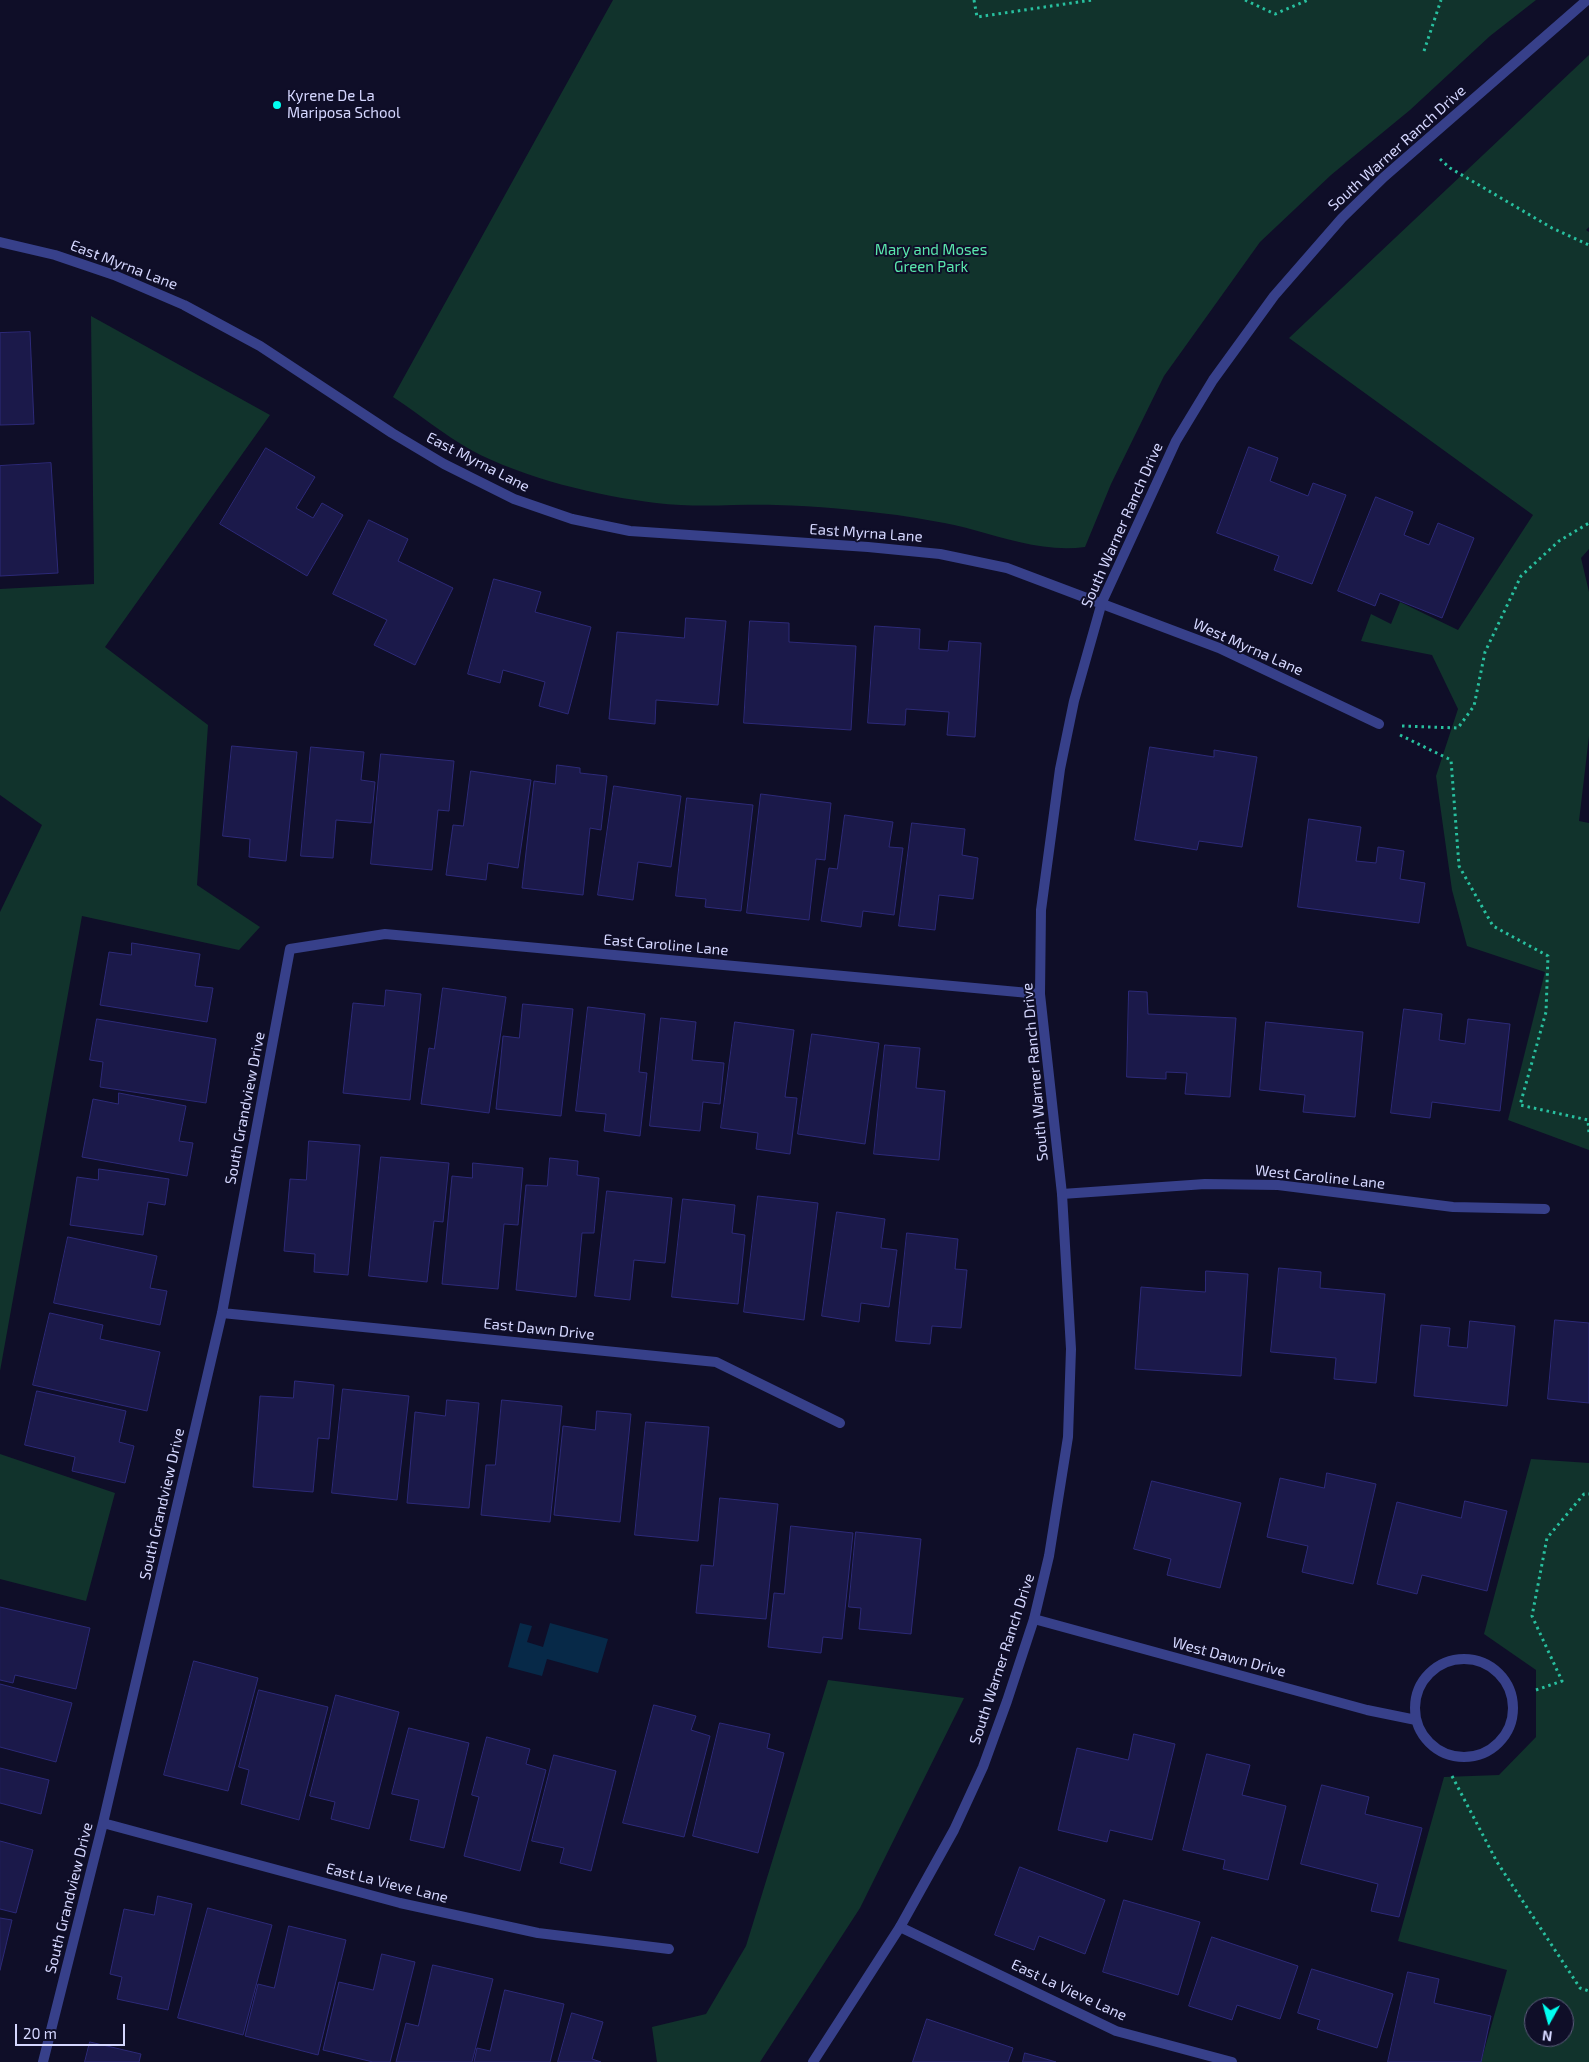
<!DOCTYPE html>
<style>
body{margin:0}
#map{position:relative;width:1589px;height:2062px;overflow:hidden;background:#0f0e28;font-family:"Exo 2",sans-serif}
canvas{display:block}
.north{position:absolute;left:1524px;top:1997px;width:50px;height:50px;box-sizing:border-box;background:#0f0e28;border:1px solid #5e5e7e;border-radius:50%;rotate:187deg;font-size:14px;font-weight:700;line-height:20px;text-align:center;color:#d5d7ff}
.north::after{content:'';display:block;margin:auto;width:18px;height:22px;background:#01fff1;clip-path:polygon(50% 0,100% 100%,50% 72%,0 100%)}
.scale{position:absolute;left:15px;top:2024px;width:110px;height:22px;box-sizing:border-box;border:2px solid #d5d7ff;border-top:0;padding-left:6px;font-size:15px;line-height:18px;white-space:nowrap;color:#d5d7ff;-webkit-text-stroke:4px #0f0e28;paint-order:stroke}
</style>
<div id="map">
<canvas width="1589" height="2062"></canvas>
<div class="north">N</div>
<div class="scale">20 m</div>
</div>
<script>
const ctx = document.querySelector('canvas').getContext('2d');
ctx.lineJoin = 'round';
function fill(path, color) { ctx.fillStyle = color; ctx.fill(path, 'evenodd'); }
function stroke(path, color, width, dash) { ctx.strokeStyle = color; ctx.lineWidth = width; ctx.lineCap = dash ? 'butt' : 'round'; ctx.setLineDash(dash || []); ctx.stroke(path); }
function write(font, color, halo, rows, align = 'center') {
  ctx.font = font + ' "Exo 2",sans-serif'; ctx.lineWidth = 4; ctx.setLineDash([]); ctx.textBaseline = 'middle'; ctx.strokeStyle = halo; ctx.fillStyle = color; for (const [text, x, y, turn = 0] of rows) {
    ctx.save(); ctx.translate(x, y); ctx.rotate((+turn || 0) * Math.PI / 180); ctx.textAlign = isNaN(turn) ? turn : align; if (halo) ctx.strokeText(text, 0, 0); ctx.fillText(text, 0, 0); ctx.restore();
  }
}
fill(new Path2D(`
 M613 0H1536L1490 36 1410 110 1331 175 1260 242 1164 376 1111 484 1085 547C1047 552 1011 540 974 530 950 523 922 519 897 515 857 510 817 506 776 505 736 504 696 508 656 503 598 496 523 478 471 450 444 435 419 414 393 397Z
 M1589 55V227L1586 230 1589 232V549L1581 558 1589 592V736L1579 821 1589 823V1150L1508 1120 1545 972 1467 946 1452 890 1436 776 1458 709 1432 655 1361 641 1371 614 1391 624 1400 602 1458 630 1533 515 1289 338Z
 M91 316 270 415 105 647 208 725 197 885 260 927 239 950 82 916 0 1371V912L42 825 0 795V589L94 584Z
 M0 1454 115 1493 86 1601 0 1579Z
 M1531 1459 1589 1463V2062H1481L1507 1970 1398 1941 1444 1777 1499 1775 1536 1737V1670L1484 1634ZM1534 2007H1564V2037H1534Z
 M828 1680 964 1698 860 1908 760 2062H657L652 2027 706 2014 746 1946Z`), '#11332c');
fill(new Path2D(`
 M520 1623 532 1626 527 1642 543 1647 550 1623 608 1639 598 1673 547 1659 542 1676 508 1667Z`), '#072948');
const building = new Path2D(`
 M30 332 34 424 0 425V333Z
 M1249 447 1278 458 1270 481 1308 496 1313 483 1346 495 1312 584 1274 570 1279 556 1217 533Z
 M266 448 315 477 296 508 313 518 322 503 343 515 307 576 220 524Z
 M51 463 58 573 0 576V466Z
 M1376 497 1413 512 1404 535 1429 545 1438 523 1474 538 1442 618 1380 593 1375 606 1338 591Z
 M369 520 408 539 398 561 453 588 415 665 374 645 387 620 333 594Z
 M494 579 541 592 535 612 591 627 568 714 539 706 545 682 503 670 500 683 468 674Z
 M686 618 726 621 718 705 656 700 655 724 609 719 617 632 684 638Z
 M750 621 789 623V642L856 646 851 730 744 723Z
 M875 626 920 629 919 649 948 651 949 641 981 643 975 737 947 735 949 712 906 709 905 725 868 723Z
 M232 746 297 752 286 861 249 857 250 839 223 836Z
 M311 747 364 752 361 780 375 782 371 823 336 820 333 858 301 856Z
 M1150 747 1214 757V750L1257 757 1242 847 1199 841 1197 850 1135 840Z
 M381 754 454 761 449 811 438 810 432 870 371 864Z
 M557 765 580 768V773L607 776 601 830 590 828 583 895 522 888 534 781 555 784Z
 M471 771 531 780 518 868 488 863 486 880 446 875 453 825 463 826Z
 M614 786 681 796 671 867 638 862 633 900 598 895Z
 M761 794 831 803 825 860 816 859 809 920 747 913Z
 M687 798 753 805 741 911 705 907 706 899 676 896Z
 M845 815 893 822 889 847 903 848 894 915 863 911 861 927 821 921 829 868 837 869Z
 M1309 819 1361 827 1356 861 1376 863 1378 847 1404 851 1400 879 1425 883 1419 923 1298 907Z
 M912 823 965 829 962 855 978 858 973 899 939 895 935 930 899 926Z
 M132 943 200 954 195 986 213 988 207 1022 100 1005 109 952 131 955Z
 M443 988 506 997 489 1113 421 1104 429 1048 434 1049Z
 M386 990 421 994 410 1100 343 1093 353 1003 384 1006Z
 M1129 991 1147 992 1148 1014 1236 1018 1230 1097 1185 1094 1187 1073 1166 1072V1079L1127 1077Z
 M523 1004 573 1009 561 1116 496 1109 503 1036 519 1038Z
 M588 1007 645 1014 639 1072 647 1073 640 1136 604 1131 606 1114 576 1111Z
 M1404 1009 1442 1014 1439 1040 1465 1044 1468 1019 1510 1024 1500 1111 1432 1102 1430 1118 1391 1113Z
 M661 1018 696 1022 692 1060 724 1063 720 1104 703 1102 700 1131 650 1126Z
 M97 1019 216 1039 206 1103 100 1087 103 1062 90 1060Z
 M735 1022 794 1030 785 1097 797 1098 790 1154 756 1149 758 1133 721 1128Z
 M1266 1022 1363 1032 1355 1117 1303 1112 1305 1095 1260 1090Z
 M812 1034 879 1043 865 1144 798 1134Z
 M885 1045 920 1048 916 1088 945 1091 939 1160 874 1154Z
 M119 1093 186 1106 179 1141 193 1143 187 1176 82 1157 93 1099 118 1104Z
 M309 1141 360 1145 348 1275 314 1272 315 1254 284 1251 290 1179 306 1180Z
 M381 1157 449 1163 443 1222 434 1221 427 1282 369 1276Z
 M550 1158 578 1161 577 1175 599 1178 594 1233H582L576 1297 516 1290 526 1185 547 1186Z
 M473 1163 523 1168 518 1225 504 1224 498 1289 442 1284 452 1176 472 1178Z
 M99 1169 169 1179 165 1205 148 1202 143 1235 70 1225 77 1177 98 1180Z
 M607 1191 672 1198 665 1263 634 1260 630 1300 595 1296Z
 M758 1196 818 1203 804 1320 744 1312Z
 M683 1199 735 1205 732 1233 745 1235 738 1304 672 1297Z
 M837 1212 885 1219 881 1248 897 1250 889 1307 861 1303 859 1322 822 1316Z
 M907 1233 958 1239 955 1269 967 1270 961 1328 932 1326 930 1344 896 1341Z
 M68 1237 157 1256 150 1288 167 1291 160 1325 54 1303Z
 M1279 1268 1321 1272 1320 1288 1385 1294 1376 1383 1334 1379 1336 1358 1271 1352Z
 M1206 1271 1248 1274 1241 1376 1135 1369 1141 1287 1205 1292Z
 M50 1313 103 1325 100 1339 160 1352 147 1411 33 1385Z
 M1555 1320 1589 1323V1403L1548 1399Z
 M1470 1321 1515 1326 1507 1406 1414 1396 1421 1325 1450 1328 1448 1346 1467 1348Z
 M295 1381 334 1385 329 1439 318 1438 313 1492 253 1487 260 1396 293 1398Z
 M343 1389 409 1396 397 1500 332 1493Z
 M37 1391 126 1411 119 1442 134 1446 125 1483 72 1471 75 1457 25 1445Z
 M447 1400 479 1403 469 1508 407 1503 415 1412 445 1416Z
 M502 1400 562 1406 550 1522 481 1515 486 1465H495Z
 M597 1411 631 1414 620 1522 554 1515 563 1426 595 1430Z
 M646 1422 709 1427 698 1541 635 1535Z
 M1327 1473 1376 1484 1353 1584 1302 1572 1308 1546 1267 1537 1280 1478 1324 1488Z
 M1152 1481 1241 1503 1220 1588 1167 1575 1171 1559 1134 1549Z
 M720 1498 778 1504 766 1619 696 1613 701 1565 713 1566Z
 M1465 1501 1507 1511 1487 1591 1422 1575 1417 1594 1377 1584 1397 1502 1461 1518Z
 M791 1526 853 1533 842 1639 823 1637 821 1653 768 1647 774 1593 784 1594Z
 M856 1532 921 1539 911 1634 859 1629 861 1608 849 1607Z
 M0 1607 90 1628 76 1689 15 1675 13 1683 0 1680Z
 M194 1661 258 1678 228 1791 164 1775Z
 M0 1684 72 1703 56 1762 0 1747Z
 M259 1690 328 1707 299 1820 241 1804 249 1770 239 1767Z
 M336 1695 399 1712 369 1829 331 1819 335 1802 310 1796Z
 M654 1705 696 1716 691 1730 710 1736 684 1837 623 1823Z
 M720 1723 770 1734 767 1748 784 1753 758 1853 693 1836Z
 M409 1728 469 1743 444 1848 410 1840 419 1800 392 1794Z
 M1134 1734 1175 1744 1152 1840 1110 1830 1107 1842 1058 1830 1077 1748 1128 1760Z
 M487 1737 530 1749 526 1764 546 1770 520 1871 464 1856 479 1797 472 1795Z
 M1207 1754 1250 1765 1242 1795 1286 1806 1268 1880 1223 1869 1225 1860 1183 1850Z
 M554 1755 616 1771 591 1871 560 1863 564 1848 532 1841Z
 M0 1768 49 1780 41 1814 0 1803Z
 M1322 1785 1369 1797 1365 1814 1422 1828 1399 1917 1371 1911 1378 1884 1301 1864Z
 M0 1841 33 1850 16 1913 0 1909Z
 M1020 1867 1105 1900 1085 1954 1039 1936 1034 1950 995 1935Z
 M158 1896 192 1904 168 2010 117 1999 122 1977 110 1974 124 1909 154 1915Z
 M1124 1900 1200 1922 1178 1995 1103 1972Z
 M208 1908 272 1925 243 2035 178 2018Z
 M0 1918 12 1920 0 1970Z
 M289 1926 346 1940 318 2055 245 2036 258 1984 274 1988Z
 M1212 1937 1298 1966 1280 2019 1237 2005 1232 2020 1189 2006Z
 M382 1954 415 1962 390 2062H373L323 2050 339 1982 373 1990Z
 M433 1965 493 1979 472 2062H396L406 2023 418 2026Z
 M1312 1969 1393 1994 1377 2048 1317 2029 1320 2020 1298 2013Z
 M1408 1972 1439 1979 1434 2003 1491 2016 1481 2062H1388Z
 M505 1990 564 2004 550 2062H474L477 2048 490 2051Z
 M572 2013 603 2022 592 2059 601 2062H558Z
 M927 2019 1013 2048 1008 2062H913Z
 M90 2042 141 2054 139 2062H85Z
 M1025 2053 1056 2062H1023Z`);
fill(building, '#1b194a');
stroke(building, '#2d2a78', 1);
stroke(new Path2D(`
 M974 0 977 17 1092 0
 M1245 0 1275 14 1308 0
 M1424 51 1441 0
 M1440 159 1450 168 1552 228 1589 245
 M1402 726 1458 728 1474 706 1485 652 1521 576 1559 541 1589 523
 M1400 735 1451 760 1459 866 1493 926 1548 956 1546 1012 1520 1105 1588 1120 1589 1133
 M1536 1690 1562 1681 1532 1616 1547 1538 1584 1494H1589
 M1452 1776 1497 1862 1580 1988 1589 1991`), '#28c09f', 3, [2.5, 4]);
stroke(new Path2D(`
 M0 242 55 255 114 275 184 305 260 346 392 433 444 464 514 499 572 519 630 531 868 547 940 554 1007 568 1219 648 1379 724
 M1062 1194 1205 1184 1278 1185 1453 1207 1545 1209
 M222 1313 716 1362 840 1423
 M1034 1619 1367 1710 1416 1720
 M1415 1708a49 49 0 1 1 98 0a49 49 0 1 1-98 0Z
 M103 1823 400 1903 538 1933 669 1949
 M900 1927 1116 2031 1232 2062
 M43 2062 103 1823 222 1313 290 949 385 934 1040 994`), '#37408a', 10);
stroke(new Path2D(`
 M813 2062 900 1927 954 1830 983 1767 1007 1701 1034 1619 1049 1556 1068 1437 1071 1349 1062 1194 1040 994 1041 910 1060 769 1074 701 1102 602 1176 441 1213 380 1274 296 1342 218 1384 177 1587 0`), '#37408a', 10);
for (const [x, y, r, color] of [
 [277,105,5,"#01fff1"]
]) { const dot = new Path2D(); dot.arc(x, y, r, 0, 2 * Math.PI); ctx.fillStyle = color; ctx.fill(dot); stroke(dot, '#0f0e28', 2); }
write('15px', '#d5d7ff', '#0f0e28', [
 ["Kyrene De La",287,96],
 ["Mariposa School",287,113]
], 'left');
write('15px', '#d5d7ff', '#0f0e28', [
 ["South Warner Ranch Drive",1397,148,-42],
 ["East Myrna Lane",124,265,21],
 ["East Myrna Lane",478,462,27],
 ["South Warner Ranch Drive",1122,525,-66],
 ["East Myrna Lane",866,533,4],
 ["West Myrna Lane",1248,647,24],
 ["East Caroline Lane",666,945,5],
 ["South Warner Ranch Drive",1035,1072,-95],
 ["South Grandview Drive",245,1108,-79],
 ["West Caroline Lane",1320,1177,6],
 ["East Dawn Drive",539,1329,6],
 ["South Grandview Drive",162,1504,-77],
 ["West Dawn Drive",1229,1657,15],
 ["South Warner Ranch Drive",1002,1659,-72],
 ["East La Vieve Lane",387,1883,14],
 ["South Grandview Drive",69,1898,-76],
 ["East La Vieve Lane",1069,1990,25]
]);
write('15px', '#5ae7ad', '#0f0e28', [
 ["Mary and Moses",931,250],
 ["Green Park",931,267]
]);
</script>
